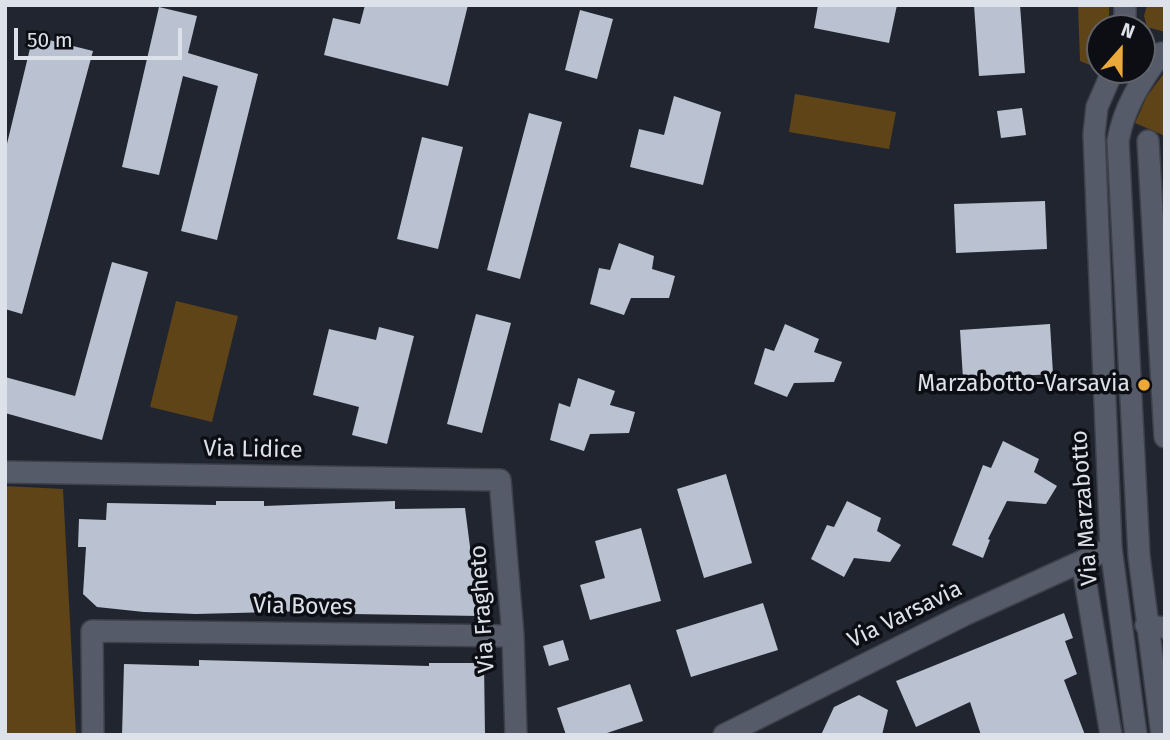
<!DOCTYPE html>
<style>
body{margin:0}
#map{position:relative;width:1170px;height:740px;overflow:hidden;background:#202530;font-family:"Fira Sans",sans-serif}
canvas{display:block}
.frame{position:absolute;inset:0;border:7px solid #dde1e9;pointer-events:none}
.north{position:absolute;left:1086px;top:14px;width:70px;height:70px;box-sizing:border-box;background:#0c0e13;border:2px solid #606269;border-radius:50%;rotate:21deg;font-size:19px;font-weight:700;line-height:28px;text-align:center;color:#dde1e9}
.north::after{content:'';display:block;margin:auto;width:24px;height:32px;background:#eba93a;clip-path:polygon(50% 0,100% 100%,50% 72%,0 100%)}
.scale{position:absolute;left:14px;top:28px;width:168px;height:32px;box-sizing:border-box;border:4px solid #dde1e9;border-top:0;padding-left:9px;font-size:21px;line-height:24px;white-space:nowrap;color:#dde1e9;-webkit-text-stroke:5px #0c0e13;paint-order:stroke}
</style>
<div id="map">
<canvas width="1170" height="740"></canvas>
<div class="frame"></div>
<div class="north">N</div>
<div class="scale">50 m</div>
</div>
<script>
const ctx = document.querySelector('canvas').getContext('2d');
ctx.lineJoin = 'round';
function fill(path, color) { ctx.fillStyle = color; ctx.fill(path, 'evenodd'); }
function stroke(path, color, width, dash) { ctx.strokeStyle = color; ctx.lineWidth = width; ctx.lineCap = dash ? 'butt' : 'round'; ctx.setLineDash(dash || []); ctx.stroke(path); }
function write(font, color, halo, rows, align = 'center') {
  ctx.font = font + ' "Fira Sans",sans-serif'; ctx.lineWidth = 7; ctx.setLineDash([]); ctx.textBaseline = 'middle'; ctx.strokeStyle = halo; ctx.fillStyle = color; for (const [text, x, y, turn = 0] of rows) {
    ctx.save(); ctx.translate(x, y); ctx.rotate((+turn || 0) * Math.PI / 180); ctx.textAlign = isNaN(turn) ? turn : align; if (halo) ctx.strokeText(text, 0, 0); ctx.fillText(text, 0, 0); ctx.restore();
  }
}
fill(new Path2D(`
 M1078 5H1109V28H1100V56L1095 67 1080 61Z
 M1147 5H1165V32L1147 27 1144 16Z
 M1165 72V136L1135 123 1147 96Z
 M795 94 896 112 889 149 789 132Z
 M176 301 238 316 212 422 150 407Z
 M5 486 63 489 76 735H5Z`), '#5f4418');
fill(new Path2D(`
 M365 5H468L448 86 324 55 333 18 360 24Z
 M818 5H897L889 43 814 28Z
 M974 5H1020L1025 73 979 76Z
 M159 7 197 16 188 53 258 74 217 240 181 231 218 86 183 76 159 175 122 167Z
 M580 10 613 19 597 79 565 70Z
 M33 36 93 51 22 314 5 309V152Z
 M674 96 721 112 703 185 630 167 639 129 664 135Z
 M1022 108 1026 135 1001 138 997 111Z
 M529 113 562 122 520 279 487 270Z
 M422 137 463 147 438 249 397 239Z
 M1045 201 1047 249 956 253 954 204Z
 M619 243 654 256 652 269 675 276 669 298H631L624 315 590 304 599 268 610 270Z
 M112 262 148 272 102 440 5 413V377L75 396Z
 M476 314 511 323 482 433 447 424Z
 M785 324 819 339 814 352 842 362 834 382 794 383 787 397 754 384 765 348 774 351Z
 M1050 324 1053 374 963 379 960 330Z
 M379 327 414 336 387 444 352 435 359 407 313 395 329 329 376 340Z
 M578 378 615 391 610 405 635 412 629 433 590 434 584 451 550 440 559 403 570 407Z
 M1003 441 1039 459 1034 472 1057 486 1046 504 1007 501 988 539 990 540 983 558 952 545 983 465 991 468Z
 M726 474 752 563 704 578 677 489Z
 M216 501H264V506L395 501V509L465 508 473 570H481V616L351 614V610L196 614 144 612 97 607 83 594 86 547H78L79 519 106 520 107 503 216 505Z
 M847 501 881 518 877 531 901 545 890 562 854 558 844 577 811 559 827 525 834 527Z
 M641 528 661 601 590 620 580 585 605 578 595 541Z
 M763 603 778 650 691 677 676 630Z
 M1064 613 1073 638 1065 641 1077 674 1064 680 1085 735H981L970 702 916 727 896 681Z
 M563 640 569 660 549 666 543 646Z
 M199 660 429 666V663H484L485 735H122L124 664 199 666Z
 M630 684 643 721 601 735H566L557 708Z
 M859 695 888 710 882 735H821L834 707Z`), '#bac2d1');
const street = new Path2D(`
 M1148 141 1165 437
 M5 472 500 480 513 636 516 735
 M1082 561 1111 735
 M1146 625 1165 628
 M93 735 92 631 513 636
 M724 735 964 615 1111 548`);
const secondary = new Path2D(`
 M1125 28V5
 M1161 53C1141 82 1124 106 1118 141L1139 556 1162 735
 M1113 70 1097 107 1094 134 1111 548 1136 735`);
stroke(street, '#3c414a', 24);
stroke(secondary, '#3c414a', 24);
stroke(street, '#555b68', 21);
stroke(secondary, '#555b68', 21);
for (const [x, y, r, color] of [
 [1144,385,7,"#eba93a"]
]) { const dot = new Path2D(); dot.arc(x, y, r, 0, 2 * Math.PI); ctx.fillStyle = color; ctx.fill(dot); stroke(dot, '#0c0e13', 2.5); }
write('23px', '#dde1e9', '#0c0e13', [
 ["Marzabotto-Varsavia",1130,385]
], 'right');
write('23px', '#dde1e9', '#0c0e13', [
 ["Via Lidice",253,450,1],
 ["Via Marzabotto",1085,508,-94],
 ["Via Boves",303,607,1],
 ["Via Fragheto",483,609,-94],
 ["Via Varsavia",905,615,-26]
]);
</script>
